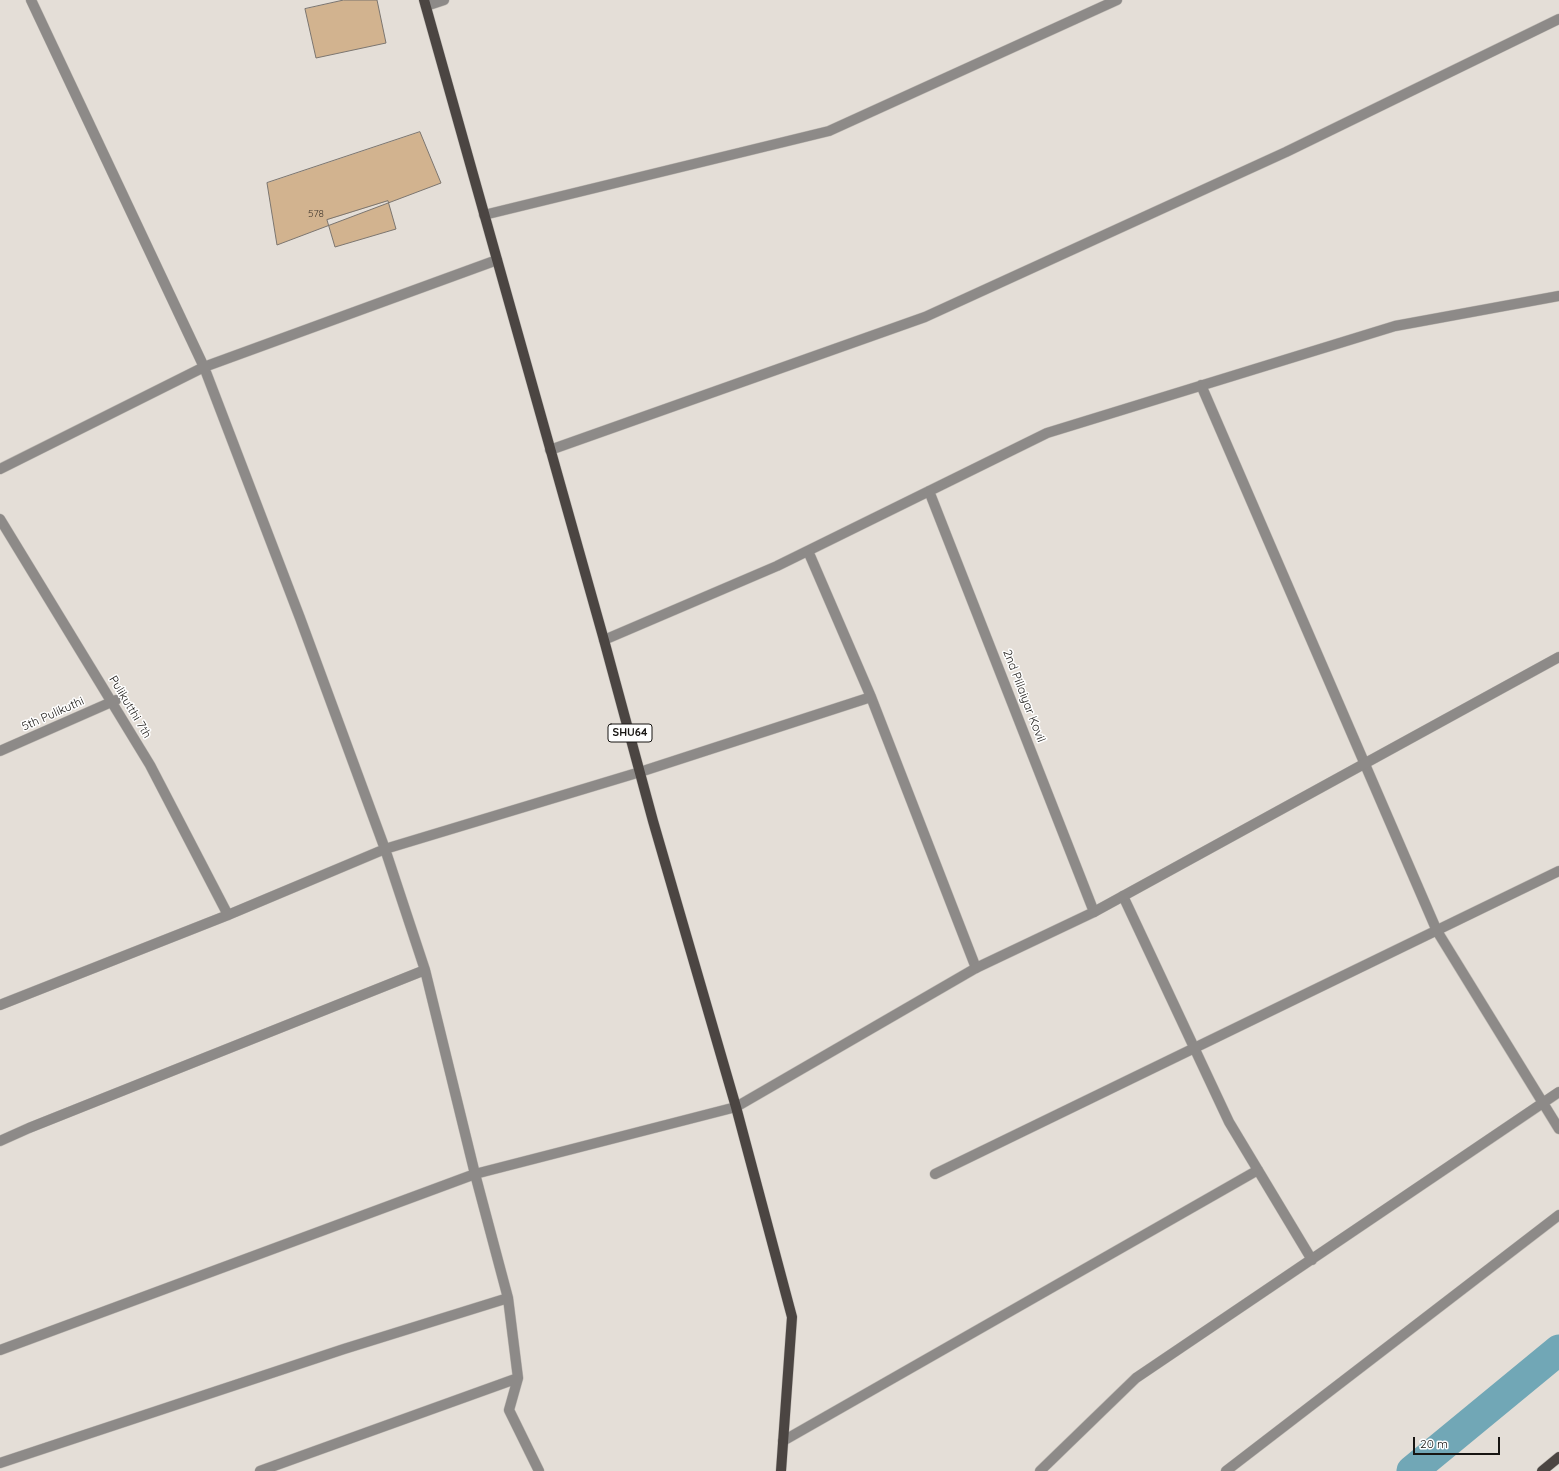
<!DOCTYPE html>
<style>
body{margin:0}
#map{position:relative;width:1559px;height:1471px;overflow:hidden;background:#e4ded7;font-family:Quicksand,sans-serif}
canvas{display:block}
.scale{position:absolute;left:1413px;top:1437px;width:87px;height:18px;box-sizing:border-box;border:2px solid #171512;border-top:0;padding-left:5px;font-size:12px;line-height:14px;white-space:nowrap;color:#171512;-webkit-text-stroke:3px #fff;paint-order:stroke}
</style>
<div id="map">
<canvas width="1559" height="1471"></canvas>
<div class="scale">20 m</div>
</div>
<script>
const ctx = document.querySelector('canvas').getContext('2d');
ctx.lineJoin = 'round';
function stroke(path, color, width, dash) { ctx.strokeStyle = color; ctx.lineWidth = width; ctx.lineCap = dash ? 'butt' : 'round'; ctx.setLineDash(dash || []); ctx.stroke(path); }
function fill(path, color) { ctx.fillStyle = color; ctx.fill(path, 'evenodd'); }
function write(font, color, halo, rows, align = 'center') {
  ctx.font = font + ' Quicksand,sans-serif'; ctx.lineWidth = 3; ctx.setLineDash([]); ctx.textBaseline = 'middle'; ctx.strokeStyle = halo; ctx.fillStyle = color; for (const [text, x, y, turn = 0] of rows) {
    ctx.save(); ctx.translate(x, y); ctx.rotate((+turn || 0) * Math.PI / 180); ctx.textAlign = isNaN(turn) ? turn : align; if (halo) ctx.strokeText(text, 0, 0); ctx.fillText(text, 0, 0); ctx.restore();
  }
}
stroke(new Path2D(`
 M1412 1471 1559 1350`), '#71a7b6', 31);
const building = new Path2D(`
 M344 0H377L386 43 316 58 305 9Z
 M420 132 441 183 277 245 267 183Z
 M388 201 396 229 335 247 327 220Z`);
fill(building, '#d2b38f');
stroke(building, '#7b756f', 1);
const minor = new Path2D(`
 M31 0 204 367 300 618 385 849 425 970 475 1174 508 1298 518 1378 509 1410 539 1471
 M426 6 444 0
 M484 215 829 131 1117 0
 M1201 385 1437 931 1559 1129
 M550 450 925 317 1286 152 1559 19
 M0 469 204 367 497 260
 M929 491 1094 912
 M0 519 150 765 228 915
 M808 551 871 697
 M604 640 777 566 1047 433 1395 326 1559 296
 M0 751 116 700
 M1123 896 1229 1122 1312 1260
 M0 1005 228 915 385 849 640 772 871 697 976 968
 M0 1141 29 1128 425 970
 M935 1174 1559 871
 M0 1350 475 1174 736 1107
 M783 1441 1258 1170
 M0 1463 344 1349 508 1298
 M260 1471 518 1378
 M1040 1471 1136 1378 1559 1092
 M1226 1471 1559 1215`);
const tertiary = new Path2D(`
 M736 1107 976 968 1094 912 1559 657`);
const primary = new Path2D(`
 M424 0 604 640 653 821 736 1107 792 1317 781 1471
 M1542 1471 1559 1457`);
stroke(minor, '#bfbab4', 11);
stroke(tertiary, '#bfbab4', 11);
stroke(primary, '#bfbab4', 11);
stroke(minor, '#8d8a88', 10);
stroke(tertiary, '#8d8a88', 10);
stroke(primary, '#4b4542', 10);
write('10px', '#463c31', null, [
 ["578",316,214]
]);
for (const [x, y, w] of [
 [630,733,44]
]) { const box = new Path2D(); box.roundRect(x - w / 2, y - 9, w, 18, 3); ctx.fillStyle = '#fff'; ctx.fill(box); stroke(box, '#171512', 1); }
write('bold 11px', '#171512', null, [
 ["SHU64",630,733]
]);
write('12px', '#171512', '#fff', [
 ["2nd Pillaiyar Kovil",1024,696,69],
 ["Pulikutthi 7th",130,707,59],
 ["5th Pulikuthi",53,714,-24]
]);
</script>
